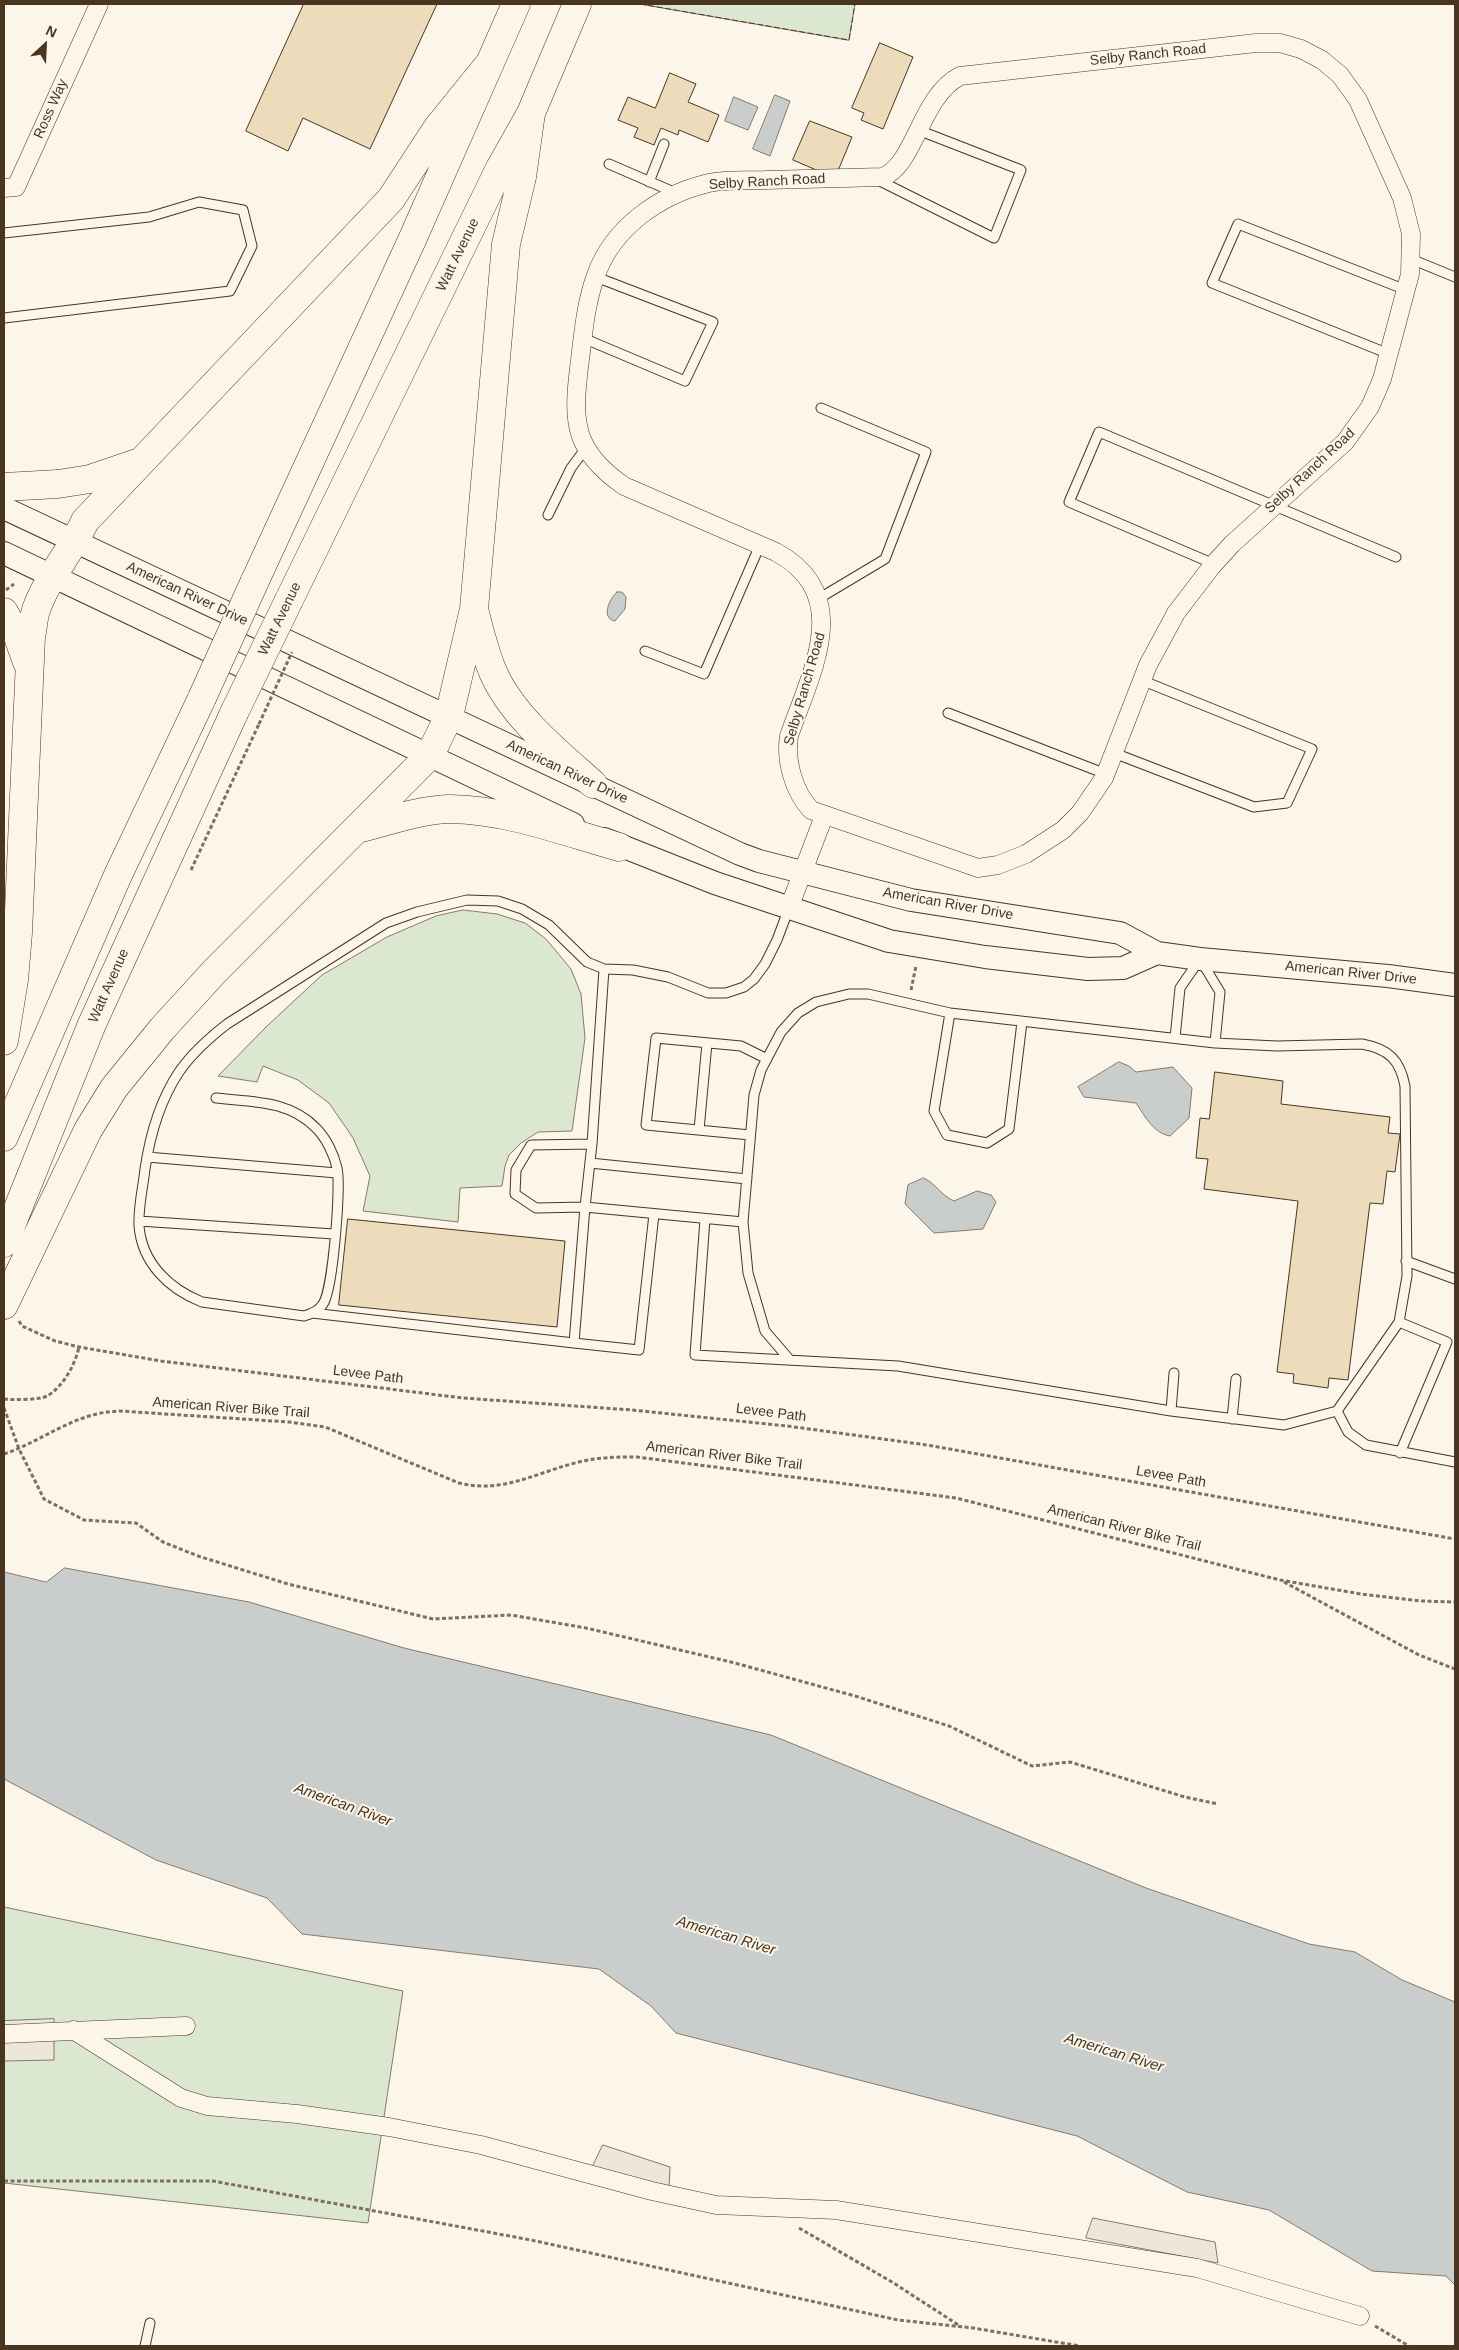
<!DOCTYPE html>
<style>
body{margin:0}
#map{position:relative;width:1459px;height:2350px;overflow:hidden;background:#fbf6e9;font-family:Helvetica,sans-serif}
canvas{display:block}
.frame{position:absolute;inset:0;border:5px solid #4a3520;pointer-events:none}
.north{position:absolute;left:20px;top:20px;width:50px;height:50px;-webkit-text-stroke:4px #fbf6e9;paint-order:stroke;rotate:25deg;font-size:14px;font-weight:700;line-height:20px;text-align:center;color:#4a3520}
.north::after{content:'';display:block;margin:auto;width:18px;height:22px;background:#4a3520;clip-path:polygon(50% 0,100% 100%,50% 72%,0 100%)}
</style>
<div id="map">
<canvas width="1459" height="2350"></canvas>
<div class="frame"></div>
<div class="north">N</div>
</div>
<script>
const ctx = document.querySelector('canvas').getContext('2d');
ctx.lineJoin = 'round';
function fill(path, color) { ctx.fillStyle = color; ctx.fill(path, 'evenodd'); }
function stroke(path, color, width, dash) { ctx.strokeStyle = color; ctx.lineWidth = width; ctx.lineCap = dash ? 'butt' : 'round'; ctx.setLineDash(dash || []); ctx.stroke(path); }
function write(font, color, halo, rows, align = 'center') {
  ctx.font = font + ' Helvetica,sans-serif'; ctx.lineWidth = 4; ctx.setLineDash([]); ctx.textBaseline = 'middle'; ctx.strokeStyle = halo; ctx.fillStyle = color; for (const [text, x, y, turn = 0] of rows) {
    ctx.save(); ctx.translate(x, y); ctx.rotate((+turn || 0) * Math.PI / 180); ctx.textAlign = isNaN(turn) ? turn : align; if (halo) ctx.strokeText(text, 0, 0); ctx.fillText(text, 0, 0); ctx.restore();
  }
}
const green = new Path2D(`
 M640 4H855L849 40Z
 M463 910 497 914 525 923 546 939 571 969 581 994 585 1038 572 1131 538 1132 521 1143 509 1155 505 1166 502 1186 460 1188 458 1222 363 1211 370 1176 353 1138 329 1103 298 1080 263 1066 257 1082 218 1076 267 1026 322 975 387 937 436 916Z
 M4 1907 403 1991 368 2223 4 2183Z`);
fill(green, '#dce7d0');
stroke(green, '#887966', 1);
const parking = new Path2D(`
 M54 2019V2060L4 2061V2021Z
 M603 2145 670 2167 669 2188 593 2166Z
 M1093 2218 1215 2242 1218 2263 1086 2238Z`);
fill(parking, '#ede7d9');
stroke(parking, '#887966', 1);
const water = new Path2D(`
 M775 95 790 101 770 156 753 149Z
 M734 97 758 107 748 130 725 121Z
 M617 592H622L626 597 625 609 615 621C600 618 610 598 617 592Z
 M1119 1062 1129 1066 1136 1072 1173 1067 1192 1088 1189 1118 1170 1136C1153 1133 1145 1116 1136 1103L1084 1097 1078 1087Z
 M924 1178C937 1185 942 1196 954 1201L977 1191 991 1195 996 1202 983 1229 934 1233 905 1204 908 1185Z
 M65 1568 249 1602 404 1648 771 1735 1146 1888 1309 1944 1355 1952 1402 1980 1455 2002V2285L1446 2276 1372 2271 1269 2210 1187 2192 1077 2136 676 2033 651 2006 599 1969 302 1934 267 1898 156 1860 4 1779V1572L46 1582Z`);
fill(water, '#c9cecd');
stroke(water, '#887966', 1);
const building = new Path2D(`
 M304 4H437L370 149 303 118 288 151 246 131Z
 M880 43 913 57 883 129 861 120 864 113 852 108Z
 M670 73 696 84 688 102 719 115 708 142 679 130 678 135 661 128 654 145 634 137 638 128 618 120 628 97 655 108Z
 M810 121 852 137 835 178 793 160Z
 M1215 1072 1283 1081 1281 1104 1390 1117 1388 1133 1400 1134 1395 1172 1387 1171 1383 1204 1370 1203 1348 1380 1329 1378 1328 1388 1293 1383 1294 1374 1277 1372 1298 1201 1204 1189 1208 1159 1196 1158 1200 1118 1209 1119Z
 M348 1219 565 1241 557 1327 339 1305Z`);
fill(building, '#ecdcbc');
stroke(building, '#4a3520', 1);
const service = new Path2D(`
 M609 164 676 193
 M876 179 994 238 1021 170 918 130
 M649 182 664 144
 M4 233 149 217 199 202 243 210 252 246 230 291 4 318
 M1411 259 1455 277
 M583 338 685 381 713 322 596 277
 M1389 354 1212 283 1238 224 1406 290
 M548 515 571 468 586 448
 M1214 564 1069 502 1099 432 1396 557
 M818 599 885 559 926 452 821 408
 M645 651 704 674 760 545
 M948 713 1106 774
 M1114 753 1254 807 1287 803 1312 749 1141 680
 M604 969 592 1144 585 1207 743 1222
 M950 1013 934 1111 947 1135 987 1143 1009 1129 1022 1022
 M1175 1038 1180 988 1200 959 1220 992 1215 1043
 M216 1098C252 1102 289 1100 316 1128 326 1138 334 1154 337 1168 341 1187 333 1290 323 1304 319 1311 311 1314 304 1316L202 1302C169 1289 142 1263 139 1226 138 1207 143 1188 145 1169 150 1135 159 1102 179 1072 192 1053 209 1038 227 1024L386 923 417 912 467 900 498 901 522 909 549 925 587 962 604 969 633 970 668 977 708 993H726L744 987 754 979 765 964 777 940 789 908
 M699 1130 707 1043
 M750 1135 646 1125 656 1038 741 1046 767 1059
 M147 1157 337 1173
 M590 1163 747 1179
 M705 1219 695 1355 898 1366 1171 1411 1284 1425 1337 1411
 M139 1221 334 1234
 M1406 1261 1455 1279
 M312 1313 574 1343 585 1207 536 1208 515 1194 516 1170 531 1145 592 1144
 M1399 1322 1447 1342 1400 1453
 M574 1343 639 1350 654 1214
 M789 1359 765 1331 748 1273 743 1222 754 1095 761 1070 781 1032 798 1013 816 1002 849 994H868L950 1013 1215 1043 1277 1046 1362 1044C1389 1049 1400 1060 1405 1086L1407 1276 1399 1322 1337 1411 1348 1432 1366 1445 1455 1462
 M1171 1411 1174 1373
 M1232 1419 1236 1379
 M145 2346 150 2323`);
const minor = new Path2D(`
 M1256 43H1280L1301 49 1322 60 1340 75 1358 100 1402 198 1411 234 1410 274 1382 379 1370 407 1345 442 1232 544 1212 566 1176 613 1148 665 1104 778 1080 813 1063 830 1026 854 998 865 978 868 811 810C794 792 785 761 789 736 811 672 855 595 776 552L624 486C575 452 572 424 579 368 583 337 585 305 596 275 613 228 658 196 705 184 724 179 746 181 766 180 805 179 844 178 883 177 916 163 920 97 960 76Z
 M4 188 16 187 99 4
 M789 908 824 816
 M73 2030 181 2098 207 2106 297 2114 389 2127 481 2145 652 2191 716 2205 836 2210 1197 2268 1360 2316
 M4 2034 186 2026`);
const tertiary = new Path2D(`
 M4 508 740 854 759 861 911 900 1120 933 1157 953 1200 959 1388 976 1455 985
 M4 553 573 824
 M604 839 715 883 889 941 985 957 1088 969 1123 968 1157 953`);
const primary = new Path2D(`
 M4 487 58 484 90 479 137 463
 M254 583 412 240 516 4
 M289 600 500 168 531 113 577 4
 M4 612 18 637 27 662
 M475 613C480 633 485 653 493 672 512 716 558 753 593 784
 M357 829C386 822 422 809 451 809 508 810 565 832 619 847
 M4 1041 14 980 18 933 31 637C33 629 33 619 36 610 47 578 71 552 85 521L391 199 438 127 489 64
 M4 1137 118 875 202 698
 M4 1243 92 1024 234 713
 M4 1305 88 1130 114 1088 162 1029 215 971 430 755 449 716 474 609 506 244 522 177 531 113`);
stroke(service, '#4a3520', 11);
stroke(minor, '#4a3520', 19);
stroke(tertiary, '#4a3520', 24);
stroke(primary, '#4a3520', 29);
stroke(new Path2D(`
 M6 590 14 584
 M191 870 259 724
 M911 990 916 966
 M19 1321 22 1326 55 1341 79 1347 161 1361 463 1398 632 1410 787 1426 927 1445 1455 1539
 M4 1399C13 1400 40 1400 47 1396 63 1387 75 1365 79 1347
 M4 1408 19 1449 44 1499 84 1520 136 1523 163 1542 198 1556 288 1584 433 1619 511 1615 586 1628 731 1662 855 1696 949 1726 1032 1766 1070 1762 1185 1797 1218 1804
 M4 1454C45 1440 75 1412 120 1411L289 1422 325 1427 459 1483C503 1494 537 1472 579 1462 598 1457 617 1457 637 1457L956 1498 1280 1580 1361 1594 1421 1601 1455 1602
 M1284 1582 1419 1655 1455 1669
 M4 2181H213L531 2240 898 2320 973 2328 1080 2346
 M799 2228 892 2282 960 2326
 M1375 2326 1409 2346`), '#7f6f5c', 3, [4, 2.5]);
stroke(service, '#fbf6e9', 9);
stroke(minor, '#fbf6e9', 18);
stroke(tertiary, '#fbf6e9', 22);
stroke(primary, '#fbf6e9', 28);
const primaryBridge = new Path2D(`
 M202 698 254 583
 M234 713 289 600`);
stroke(primaryBridge, '#4a3520', 29, []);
stroke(new Path2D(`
 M259 724 292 652`), '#7f6f5c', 3, [4, 2.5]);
stroke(primaryBridge, '#fbf6e9', 28);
stroke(new Path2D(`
 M640 4 849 40 855 4`), '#4a3520', 1, [6, 2.5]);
write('14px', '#4a3520', '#fbf6e9', [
 ["Selby Ranch Road",1148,55,-6],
 ["Ross Way",51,109,-66],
 ["Selby Ranch Road",767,182,-3],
 ["Watt Avenue",458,255,-64],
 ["Selby Ranch Road",1310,471,-43],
 ["American River Drive",187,594,25],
 ["Watt Avenue",280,619,-64],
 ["Selby Ranch Road",805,689,-74],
 ["American River Drive",567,772,25],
 ["American River Drive",948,904,10],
 ["American River Drive",1351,973,6],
 ["Watt Avenue",109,986,-66],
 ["Levee Path",368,1375,7],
 ["American River Bike Trail",231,1408,4],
 ["Levee Path",771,1413,7],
 ["American River Bike Trail",724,1456,7],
 ["Levee Path",1171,1477,10],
 ["American River Bike Trail",1124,1528,14]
]);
write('italic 15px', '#4a3520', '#fbf6e9', [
 ["American River",343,1805,20],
 ["American River",726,1936,17],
 ["American River",1114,2053,17]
]);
</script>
